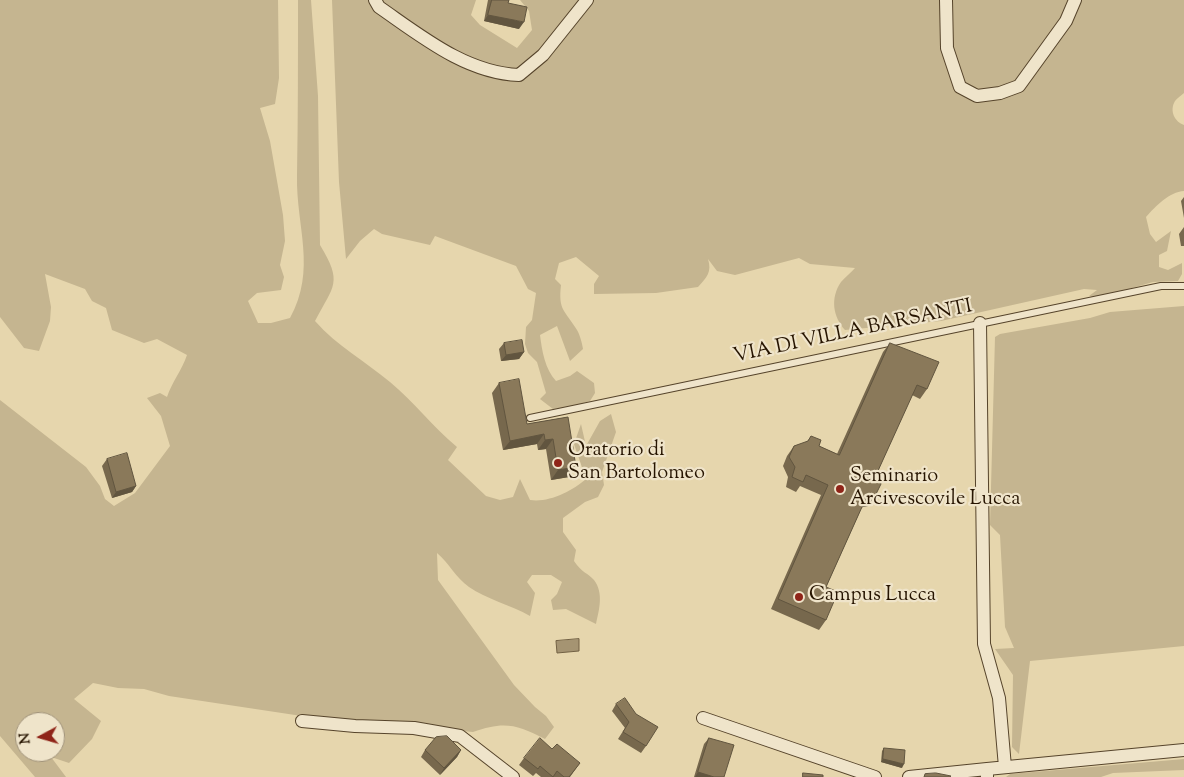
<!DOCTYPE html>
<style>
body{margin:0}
#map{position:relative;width:1184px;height:777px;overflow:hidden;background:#e6d6ad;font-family:"Sorts Mill Goudy",serif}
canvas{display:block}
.north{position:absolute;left:15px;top:712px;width:50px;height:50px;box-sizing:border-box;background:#efe4ca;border:1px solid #9f9179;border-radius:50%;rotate:264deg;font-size:14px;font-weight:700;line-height:20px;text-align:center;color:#261400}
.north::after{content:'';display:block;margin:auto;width:18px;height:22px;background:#8f2418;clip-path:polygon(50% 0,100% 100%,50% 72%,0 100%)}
</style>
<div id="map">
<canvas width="1184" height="777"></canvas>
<div class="north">N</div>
</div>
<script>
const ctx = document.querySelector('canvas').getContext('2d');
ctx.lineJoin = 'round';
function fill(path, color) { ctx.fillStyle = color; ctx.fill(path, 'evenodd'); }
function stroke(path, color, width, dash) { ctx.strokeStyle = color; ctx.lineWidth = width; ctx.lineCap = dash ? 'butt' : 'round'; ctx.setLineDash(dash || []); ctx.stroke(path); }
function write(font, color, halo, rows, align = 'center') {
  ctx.font = font + ' "Sorts Mill Goudy",serif'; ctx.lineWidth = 4.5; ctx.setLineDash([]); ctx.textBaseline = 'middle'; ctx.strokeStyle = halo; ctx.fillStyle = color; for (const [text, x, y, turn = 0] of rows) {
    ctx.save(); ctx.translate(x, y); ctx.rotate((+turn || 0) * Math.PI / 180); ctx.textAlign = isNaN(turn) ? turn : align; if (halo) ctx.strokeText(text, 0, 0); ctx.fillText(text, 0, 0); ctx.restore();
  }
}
fill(new Path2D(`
 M0 0H278L279 78 275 104 260 108 270 141 283 215 285 241 280 265 284 277 281 290 257 293 248 301 258 323H271L290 318C317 269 296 227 297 176 298 117 298 59 298 0H311L318 96 320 245C343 283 334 285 315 321 337 346 365 361 390 382 414 402 433 427 457 447L448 460 486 496 500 500 513 497 520 479 530 500C549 503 572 491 586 479L574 444 581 424 586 446 600 421 611 414 616 432 602 472 604 485 598 497 585 502 563 518V532L576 550 574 561C582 573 588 573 594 580 604 593 599 610 596 624L566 609 553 610 551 600 557 594 562 582 551 575H532L527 582 535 593 530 616C511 605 486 599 469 587 456 578 449 563 437 553L438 580 514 685 535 707 546 716 554 727 545 739C517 724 503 721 473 732L315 718 169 696 144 689 118 688 93 683 74 699 101 721 92 739 69 763 51 757 66 777H35L0 736V400L86 467 100 486 105 499 114 506 135 493 170 446 161 416 147 398 160 393 167 397C172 382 182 370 187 355L157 339 144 343 112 330 106 308 92 301 85 289 45 274 51 307 50 321 39 351 24 348 0 317ZM25 722H55V752H25Z
 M332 0H476L471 15 480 25 517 48 532 30 529 11 520 0H1184V93C1181 96 1177 98 1175 101 1169 111 1175 122 1184 125V191C1169 192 1156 206 1146 217L1150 234 1156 242 1171 231 1167 251 1159 255V267L1168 270 1182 263V274L1178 281 1153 282 1097 298 1089 296 1097 290 1084 289 941 321 845 330C833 317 830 298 841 282 845 277 851 273 855 268L810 264 799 258 735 275 717 271 708 259C712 272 707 277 698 287L656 293 594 294V284L599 276 576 257 559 263 555 279 561 285C558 311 565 310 577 330 580 335 582 343 583 349L570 361 557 326 540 335C542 351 545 369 556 381L570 376 577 371 594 383 595 393 590 401 571 407 553 409 540 399 546 393 537 362 528 353 525 344 526 327 532 320 536 293 528 289 516 266 435 236 430 245 382 234 374 229 360 241 346 259 339 182Z
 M1184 306V646L1030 661 1019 754 1012 747 1013 675 995 649 1014 648 1005 627 1000 535 990 525 995 337 1000 334 1090 318 1110 312Z
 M1184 759V770L1113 773 1101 777H1006L1010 774Z`), '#c5b590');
const water = new Path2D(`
 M579 639V651L557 653 556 641Z`);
fill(water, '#a59472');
stroke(water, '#726144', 1);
const service = new Path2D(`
 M530 418 1161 286H1184`);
const minor = new Path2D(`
 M375 0 379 7C421 36 466 73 519 75L543 55 587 0
 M946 0 947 48 960 87 977 96 1000 93 1019 86 1066 21 1075 0
 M980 323 984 644 999 698 1005 767
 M703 718 875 777
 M302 721 355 726 414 728 460 736 513 777
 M909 777 987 769
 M987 777V769L1184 750`);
stroke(service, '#56442b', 8);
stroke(minor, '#56442b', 14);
stroke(service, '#efe4ca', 6);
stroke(minor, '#efe4ca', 12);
fill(new Path2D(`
 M488 0H509L508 3 519 29 484 21Z
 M1184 197V218L1181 201Z
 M1184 227V246H1181L1179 234Z
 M504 343 524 352 519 359 501 361 499 349Z
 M890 343 927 389 920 399 912 395 877 473 875 496 868 506 862 507 826 587V620L819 630 771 609 821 495 800 486 796 492 786 487 788 477 783 466 787 456 794 446 807 442 811 436 819 446 837 454 883 352Z
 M499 383 527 424 568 417 569 477 551 480 546 449 538 450 537 444 503 450 492 393Z
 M107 459 136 486 132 492 112 498 102 466Z
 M616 704 636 714 646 746 641 753 618 739 625 728 612 711Z
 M709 738 724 777H694L704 744Z
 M884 748 902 768 881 762 882 751Z
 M552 749 580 763 570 777H541L536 773 533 776 519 765 524 758Z
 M425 750H461L457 757 440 775 421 757Z`), '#77684d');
fill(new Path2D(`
 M488 15 524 22 519 29 484 21Z
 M524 352 519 359 501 361 506 355Z
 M544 434 537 444 503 450 510 441Z
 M553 439 546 449 538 450 545 440Z
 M576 467 569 477 551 480 558 470Z
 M136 486 132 492 112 498 116 492Z
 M875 496 868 506 859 508 866 498Z
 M461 750 457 757 440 775 444 768Z
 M883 759 904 764 902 768 881 762Z
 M698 772 714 777H695Z`), '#61553f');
const building = new Path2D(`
 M492 0H509L508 3 527 7 524 22 488 15Z
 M522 340 524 352 506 355 504 343Z
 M890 343 939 362 927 389 917 385 877 473 881 484 875 496 866 498 826 587 838 592 826 620 778 599 828 485 806 475 803 482 792 477 795 467 789 457 794 446 808 441 811 436 821 440 819 446 839 455Z
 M519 379 527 424 568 417 576 467 558 470 553 439 545 440 544 434 510 441 499 383Z
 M127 453 136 486 116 492 107 459Z
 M625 698 636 714 658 727 646 746 623 732 629 722 616 704Z
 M447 736 461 750 444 768 425 750 436 737Z
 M540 738 552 749 557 744 580 763 569 777H564L557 771 553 777 540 766 538 769 524 758Z
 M709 738 734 745 724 777H714L698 772Z
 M884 748 905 750 904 764 883 759Z
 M803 773 823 775V777H803Z
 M936 773 951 776 950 777H924L925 774Z`);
fill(building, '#8a795a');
stroke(building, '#61553f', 1);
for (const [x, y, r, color] of [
 [558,463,5,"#8f2418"],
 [840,489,5,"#8f2418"],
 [799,597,5,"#8f2418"]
]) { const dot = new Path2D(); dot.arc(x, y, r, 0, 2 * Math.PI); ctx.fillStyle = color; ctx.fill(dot); stroke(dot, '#efe4ca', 2); }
write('20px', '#261400', '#efe4ca', [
 ["VIA DI VILLA BARSANTI",853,333,-12]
]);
write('20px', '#261400', '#efe4ca', [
 ["Oratorio di",568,452],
 ["San Bartolomeo",568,475],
 ["Seminario",850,478],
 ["Arcivescovile Lucca",850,501],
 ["Campus Lucca",809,597]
], 'left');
</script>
